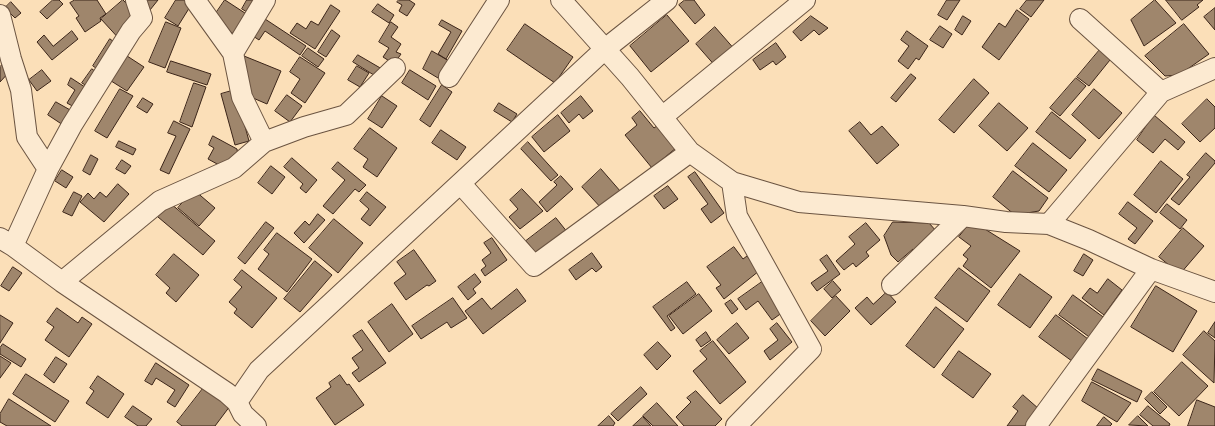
<!DOCTYPE html>
<style>
body{margin:0}
canvas{display:block;background:#fbdfb8}
</style>
<canvas width="1215" height="426"></canvas>
<script>
const ctx = document.querySelector('canvas').getContext('2d');
ctx.lineJoin = 'round';
function fill(path, color) { ctx.fillStyle = color; ctx.fill(path, 'evenodd'); }
function stroke(path, color, width, dash) { ctx.strokeStyle = color; ctx.lineWidth = width; ctx.lineCap = dash ? 'butt' : 'round'; ctx.setLineDash(dash || []); ctx.stroke(path); }
const building = new Path2D(`
 M53 0H59L63 4 47 19 40 12Z
 M75 0H97L106 14 100 18 101 21 85 32 76 18 79 16 70 3Z
 M123 0 136 13 122 42 101 19Z
 M144 0H158L146 15Z
 M176 0H190L193 2 178 26 165 18Z
 M225 0 251 17 238 37 212 19Z
 M247 0H259L250 14 242 9Z
 M399 0H409L415 4 407 16 399 11 402 5 397 2Z
 M685 0H694L705 15 695 24 679 5Z
 M947 0H960L947 20 938 15Z
 M1027 0H1044L1031 17 1020 9Z
 M1155 0 1176 23 1144 46 1131 20Z
 M1166 0H1203L1197 5 1199 7 1182 20Z
 M11 2 21 13 15 18 5 8Z
 M378 4 394 15 389 23 372 12Z
 M331 5 340 11 315 49 290 33 297 23 306 29 311 21 318 25Z
 M1215 8V30L1204 17Z
 M1017 10 1029 19 999 60 982 47 999 23 1005 27Z
 M667 15 689 41 651 72 630 46Z
 M811 16 828 28 819 35 814 30 801 41 793 32Z
 M963 16 971 21 962 35 955 30Z
 M262 17 306 46 300 55 265 31 259 40 250 34Z
 M442 20 462 31 446 59 438 54 451 32 439 25Z
 M166 22 181 28 165 68 149 62Z
 M391 22 398 27 391 37 401 44 396 52 401 54 394 64 383 57 389 48 379 42Z
 M525 24 573 57 555 83 507 50Z
 M1184 24 1209 54 1179 75 1165 76 1145 56Z
 M940 26 952 34 943 48 930 40Z
 M715 27 736 51 717 68 696 44Z
 M332 30 340 36 326 57 318 52Z
 M72 31 78 39 52 60 37 42 44 35 53 46Z
 M907 31 928 46 919 60 916 58 908 69 898 61 909 46 901 40Z
 M110 39 120 46 103 73 93 66Z
 M776 43 786 57 776 65 773 61 760 70 753 60Z
 M1103 46 1114 55 1089 86 1077 77Z
 M308 48 324 59 318 67 302 56Z
 M432 51 449 61 438 78 423 69Z
 M124 54 144 67 127 91 108 79Z
 M358 55 382 69 377 77 353 62Z
 M244 56 281 71 267 104 253 98 238 69Z
 M300 57 325 73 305 103 291 93 300 79 290 72Z
 M171 61 211 74 207 85 167 72Z
 M4 63 11 70 0 82V67Z
 M357 66 369 73 360 87 348 80Z
 M92 69 99 74 90 88 82 83Z
 M42 70 51 81 37 91 29 80Z
 M410 70 436 86 428 100 402 83Z
 M911 74 916 78 896 102 891 98Z
 M71 78 88 89 76 108 67 103 75 90 68 85Z
 M1076 78 1086 86 1060 116 1050 108Z
 M974 79 989 93 954 133 939 120Z
 M194 83 206 87 192 127 180 122Z
 M442 85 452 92 430 127 420 120Z
 M120 89 133 96 107 138 95 131Z
 M1094 89 1122 113 1099 139 1072 115Z
 M235 90 249 141 235 145 221 94Z
 M287 95 302 106 290 122 275 111Z
 M382 96 397 106 382 128 368 119Z
 M581 96 593 111 583 119 579 114 569 123 561 113Z
 M143 98 153 104 147 113 137 107Z
 M1207 99 1215 107V128L1200 142 1182 124Z
 M56 102 72 111 63 125 48 115Z
 M499 103 517 114 512 122 494 111Z
 M999 103 1028 128 1007 151 979 126Z
 M640 111 654 128 658 125 676 148 652 168 625 135 637 125 632 118Z
 M1052 112 1086 140 1070 159 1036 132Z
 M558 115 570 131 544 152 532 137Z
 M1154 115 1185 142 1178 150 1165 139 1153 153 1137 140Z
 M174 121 190 129 169 174 160 170 176 136 168 133Z
 M860 122 871 135 882 126 899 145 877 164 849 131Z
 M370 128 397 148 377 177 363 167 368 159 354 149Z
 M441 130 466 147 457 160 432 143Z
 M213 136 237 149 238 156 219 165 208 159 214 148 209 145Z
 M119 141 136 149 133 155 116 147Z
 M528 142 558 175 551 181 521 149Z
 M1033 143 1067 170 1049 192 1015 166Z
 M1206 153 1215 161V163L1179 205 1171 199 1190 177 1187 175Z
 M91 155 98 159 90 175 83 171Z
 M292 158 317 180 306 193 300 188 303 184 284 167Z
 M122 160 131 166 125 174 116 169Z
 M1161 161 1183 179 1156 213 1134 195Z
 M338 162 366 185 359 192 355 189 333 214 323 206 345 180 332 169Z
 M271 166 285 177 272 194 258 183Z
 M601 169 621 192 602 209 582 187Z
 M62 170 73 177 66 188 55 181Z
 M1013 171 1048 198 1039 211 1015 215 993 197Z
 M695 172 724 213 711 223 701 209 708 204 688 177Z
 M561 176 573 189 547 212 539 202 557 185 554 182Z
 M118 184 129 194 104 222 80 202 88 193 94 199 100 192 106 197Z
 M668 186 678 199 664 209 654 196Z
 M522 189 543 211 520 229 509 217 518 209 510 200Z
 M194 190 215 208 199 226 178 208Z
 M74 192 82 196 72 216 63 212Z
 M367 192 386 207 370 226 361 219 369 209 360 201Z
 M1128 202 1153 221 1135 244 1128 239 1137 228 1119 214Z
 M170 203 215 241 203 255 158 217Z
 M1167 204 1187 220 1180 229 1160 213Z
 M318 214 325 220 304 243 294 233 305 221 309 225Z
 M556 218 568 233 538 256 526 241Z
 M334 219 363 243 338 273 309 248Z
 M972 221 1020 251 991 288 963 266 968 259 963 255 971 246 959 237Z
 M266 222 274 228 245 264 238 258Z
 M893 222 929 223 937 232 915 252 913 249 898 262 891 255 884 236Z
 M866 223 880 240 866 252 869 256 856 267 853 263 844 270 836 261 855 244 849 237Z
 M1183 228 1204 246 1180 274 1159 257Z
 M277 233 312 259 287 292 258 269 269 254 264 250Z
 M492 238 507 260 485 276 481 270 486 266 482 260 491 253 484 243Z
 M734 247 743 259 747 256 759 271 724 299 716 288 721 285 707 267Z
 M414 250 436 281 429 286 427 285 406 300 394 283 406 274 397 262Z
 M592 253 602 267 596 272 592 268 576 280 569 270Z
 M174 254 199 275 176 302 166 293 170 288 156 275Z
 M1084 254 1093 260 1083 276 1074 271Z
 M827 255 840 274 817 291 811 283 828 271 820 260Z
 M315 261 332 275 300 312 284 299Z
 M13 267 22 273 9 291 1 286Z
 M959 268 990 291 967 322 935 298Z
 M242 270 277 298 252 328 234 313 237 309 229 302 242 287 234 280Z
 M475 274 481 282 473 289 476 293 468 300 458 287Z
 M1020 274 1052 297 1030 328 998 305Z
 M1108 279 1122 290 1104 315 1082 298 1090 288 1097 293Z
 M833 281 841 290 832 298 824 289Z
 M687 282 696 294 667 316 675 328 671 331 653 307Z
 M762 282 783 312 772 320 758 301 746 310 738 299Z
 M1156 286 1197 311 1173 352 1131 327Z
 M517 289 526 301 483 334 465 311 482 298 491 309Z
 M887 292 896 302 871 325 855 308 867 297 873 304Z
 M699 294 712 311 683 334 669 316Z
 M1073 295 1106 319 1092 339 1059 315Z
 M836 296 850 311 825 336 811 321Z
 M453 298 467 318 451 328 447 322 421 339 412 326Z
 M731 300 738 309 732 314 725 304Z
 M392 304 413 334 389 352 368 322Z
 M936 307 964 329 934 368 906 346Z
 M57 308 78 323 82 317 92 324 69 357 45 340 54 327 47 322Z
 M0 315 13 323 0 343Z
 M1056 315 1092 342 1076 364 1039 337Z
 M1215 322V338L1208 333Z
 M737 323 749 338 729 354 717 340Z
 M777 323 792 342 770 360 764 351 778 340 770 329Z
 M362 330 386 363 359 382 352 373 359 368 352 358 363 350 353 336Z
 M1204 331 1215 341 1214 383 1183 355Z
 M706 332 711 340 701 347 696 340Z
 M713 341 746 382 720 404 693 371 707 359 700 351Z
 M658 342 671 356 657 370 644 355Z
 M3 344 26 359 21 367 0 354V348Z
 M959 351 991 374 973 398 942 375Z
 M0 356 11 363 0 378Z
 M56 357 67 364 54 383 44 375Z
 M1182 362 1208 386 1179 416 1154 392Z
 M156 363 189 385 175 407 167 402 175 390 156 378 152 385 145 381Z
 M1098 369 1142 391 1137 402 1092 380Z
 M26 374 69 401 55 422 13 394Z
 M340 375 347 385 349 384 364 405 335 425 316 398 331 387 329 383Z
 M98 376 124 394 108 418 86 403 94 391 90 388Z
 M1092 382 1131 403 1117 422 1082 401Z
 M205 386 230 406 215 426H182L177 422Z
 M641 387 647 394 618 421 611 414Z
 M696 391 722 419 715 426H684L676 417 691 402 687 398Z
 M1152 392 1167 407 1160 414 1145 399Z
 M1023 395 1039 409 1025 426H1007L1018 411 1013 407Z
 M9 399 51 426H7L0 422V414Z
 M1197 400 1215 407V426H1188Z
 M657 403 678 426H653L643 416Z
 M133 406 152 419 146 426H138L125 417Z
 M1148 406 1170 424 1169 426H1153L1140 415Z
 M609 416 615 423 613 426H598Z
 M1138 416 1148 426 1129 425Z
 M643 417 651 426H633Z
 M1104 417 1112 424 1110 426H1097Z`);
fill(building, '#9f866c');
stroke(building, '#3b2519', 1);
const minor = new Path2D(`
 M195 0 233 53
 M561 0 630 77 690 152 732 182 799 202 963 216 1006 222 1049 224 1089 240 1151 269 1215 292
 M0 15 11 59 21 90 27 137 48 169
 M1080 19 1161 92
 M449 77 499 0
 M662 117 805 0
 M264 142 242 97 233 53 265 0
 M732 182 737 216 811 349 736 426
 M461 184 534 266 690 152
 M1049 224 1161 92 1215 68
 M0 238 13 246 62 282 227 393 237 402 243 414 256 426
 M13 246 48 169 72 125 131 31 142 18 136 0
 M62 282 160 201 234 168 264 142 304 127 346 115 395 68
 M892 285 963 216
 M237 402 259 370 328 306 605 49 667 0
 M1036 426 1151 269`);
stroke(minor, '#6b5441', 22);
stroke(minor, '#fcead1', 20);
</script>
